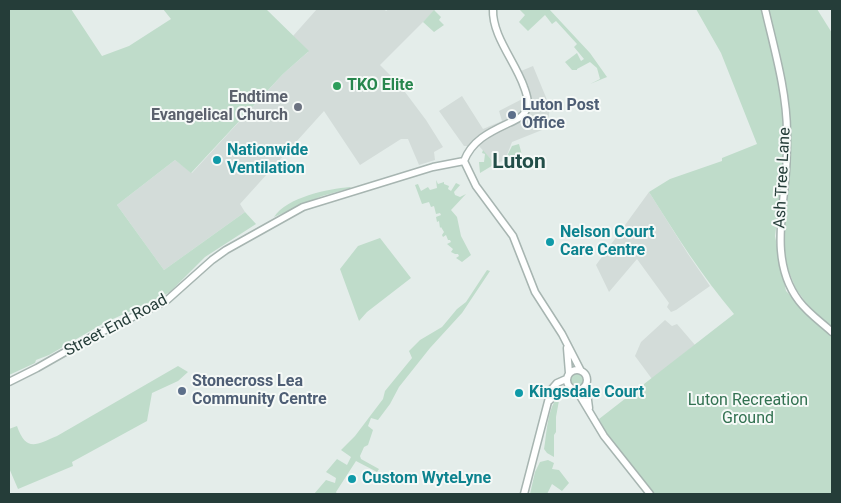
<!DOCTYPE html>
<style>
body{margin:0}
#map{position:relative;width:841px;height:503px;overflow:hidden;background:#e4edea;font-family:Roboto,sans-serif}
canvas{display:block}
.frame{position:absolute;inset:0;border:10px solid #253d39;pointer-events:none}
</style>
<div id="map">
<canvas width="841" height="503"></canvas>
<div class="frame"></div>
</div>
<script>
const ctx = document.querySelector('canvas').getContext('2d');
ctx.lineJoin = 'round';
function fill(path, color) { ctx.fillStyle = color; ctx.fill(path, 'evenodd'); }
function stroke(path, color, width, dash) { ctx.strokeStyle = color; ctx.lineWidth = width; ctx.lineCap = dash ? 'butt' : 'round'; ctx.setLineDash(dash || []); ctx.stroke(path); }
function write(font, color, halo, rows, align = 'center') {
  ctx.font = font + ' Roboto,sans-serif'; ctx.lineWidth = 4; ctx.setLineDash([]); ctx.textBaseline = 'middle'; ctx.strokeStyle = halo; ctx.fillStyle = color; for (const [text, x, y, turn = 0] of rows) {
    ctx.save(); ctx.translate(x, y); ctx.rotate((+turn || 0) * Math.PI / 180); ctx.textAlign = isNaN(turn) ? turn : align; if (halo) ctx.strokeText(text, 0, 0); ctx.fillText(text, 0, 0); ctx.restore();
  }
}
fill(new Path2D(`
 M317 9H384L386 11 389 9H436L380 65 399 84 426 120 443 147 434 152 435 160 419 165 408 139H401L360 165 324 111 240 204 245 212 164 270 117 205 175 160 192 173 283 74 308 52 293 36Z
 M533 66 550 107 547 128 512 142 505 160 495 164 479 146H464L439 111 462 96 483 129 502 121 499 111 530 95 521 71Z
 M649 192 688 254 710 286 676 310 671 312 667 307 669 303 637 259 609 292 596 265Z
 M665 320 672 326 677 324 695 345 652 379 635 356 641 342Z`), '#d3dcd9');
fill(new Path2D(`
 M9 9H71L102 56 129 46 171 19 163 9H266L309 51 283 74 191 173 175 160 117 205 164 270 245 212 256 224 205 257 170 292 153 301 104 323 49 355 36 360 35 363 9 375Z
 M519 9H549L590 53 607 77 590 84 600 79 597 68 590 62 577 69V70H572L565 62 577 53 581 61 584 59 574 47 577 44 556 21 552 24 545 15 528 31 519 22 525 15Z
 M696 9H763L783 96 769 9H817L832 33V328L815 315 796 289 785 262 782 230 790 167 791 141 785 108 787 162 780 197 775 236 786 291 832 337V494H653L612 445 599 419 734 314C702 276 676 235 649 192L670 179 722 161V158L757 144 721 53Z
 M434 10 441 17 439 20 444 25 434 32 423 22Z
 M519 144 522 155 514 161 518 167 511 170 505 160 512 146Z
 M483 150 495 164 480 173 479 162H484L485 154 482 153Z
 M436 180 438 184 444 182V184L449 186 448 189 451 191 456 183 460 185 461 184 454 192 455 195 460 197 466 194 451 210 457 217 461 236 471 255 462 262 456 258 459 256 458 254H455L451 252 453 249 447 244 451 242 450 240H448L446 235 443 237 442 235 444 232 441 227 440 228 439 221 437 222 436 217 441 215 440 213 436 214 434 206 431 207 429 202 422 204 415 185 418 184 421 191 428 187 430 190 437 188Z
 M350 187 351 188 322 196 274 217C287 197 328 189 350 187Z
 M380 238 411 278 367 312 359 321 340 269 358 246Z
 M487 270 490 271 462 313 430 348 399 387 390 404 378 420 371 418 368 426 373 430 368 445 364 447 360 456 361 459 379 469 377 472 356 461 336 492 337 494H314L326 480 335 483 336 478 326 472 337 459 347 465 351 457 341 450 355 436 383 399 385 391 412 358 409 351 420 340 442 327 457 309 466 302Z
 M178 366 188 372 178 381 152 393 147 421 72 462 73 466 18 489 9 468V429L17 426C26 452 36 445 57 436Z
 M570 380a7 7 0 1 1 14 0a7 7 0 1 1-14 0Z
 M560 395 556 417V432L554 435V457L547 453 544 449C547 433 547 406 560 395Z
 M548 460 554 463 552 469 559 470 569 483 562 491 552 484 547 494H530L535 472 540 462Z`), '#bfdcca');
const minor = new Path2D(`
 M765 9C774 48 787 92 787 133 787 145 787 158 786 171 783 214 770 263 799 301 808 313 821 322 832 332
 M464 161 476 186 513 236 535 292 562 334 581 371
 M464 161C472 140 490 132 509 123 515 120 522 118 525 112 530 104 527 95 524 87 515 61 492 36 493 9
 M567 348 569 373
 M567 380a10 10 0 1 1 20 0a10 10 0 1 1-20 0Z
 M9 382 37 368 95 335 166 301 212 260 226 250 303 207 433 167 464 161
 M586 385 589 408
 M577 391 604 436 650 494
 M550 400 556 393 572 390
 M524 494 551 390 557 383 566 379`);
stroke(minor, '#a7b5b1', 9);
stroke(minor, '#fff', 6);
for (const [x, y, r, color] of [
 [337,86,5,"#2e9e5b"],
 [298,107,5,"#6b7280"],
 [512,115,5,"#5c6f8a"],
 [217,160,5,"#0f9aa8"],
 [550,242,5,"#0f9aa8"],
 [182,391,5,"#5c6f8a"],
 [519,393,5,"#0f9aa8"],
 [352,479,5,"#0f9aa8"]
]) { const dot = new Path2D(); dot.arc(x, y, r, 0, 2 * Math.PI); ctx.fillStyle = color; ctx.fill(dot); stroke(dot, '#f5f9f7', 2); }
write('bold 16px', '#27864d', '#f5f9f7', [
 ["TKO Elite",347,86]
], 'left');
write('bold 16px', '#5b616d', '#f5f9f7', [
 ["Endtime",288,98],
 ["Evangelical Church",288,116]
], 'right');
write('bold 16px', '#4e5e75', '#f5f9f7', [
 ["Luton Post",522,106],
 ["Office",522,124],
 ["Stonecross Lea",192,382],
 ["Community Centre",192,400]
], 'left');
write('bold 16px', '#0d838f', '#f5f9f7', [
 ["Nationwide",227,151],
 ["Ventilation",227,169],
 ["Nelson Court",560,233],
 ["Care Centre",560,251],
 ["Kingsdale Court",529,393],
 ["Custom WyteLyne",362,479]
], 'left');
write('16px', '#253d39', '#f5f9f7', [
 ["Ash Tree Lane",783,178,-87],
 ["Street End Road",116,326,-28]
]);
write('16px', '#327151', '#f5f9f7', [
 ["Luton Recreation",748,401],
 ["Ground",748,419]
]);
write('bold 21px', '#224e48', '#f5f9f7', [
 ["Luton",519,163]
]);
</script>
